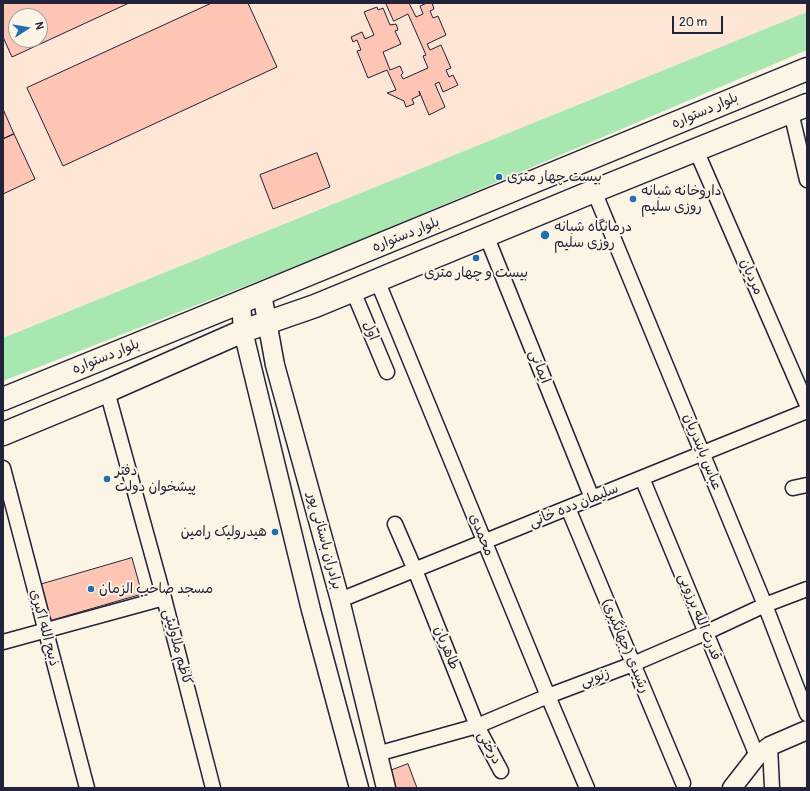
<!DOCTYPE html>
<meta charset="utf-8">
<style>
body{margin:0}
#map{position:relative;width:810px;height:791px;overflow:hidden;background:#fcf5e5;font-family:Pangolin,sans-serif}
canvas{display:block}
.frame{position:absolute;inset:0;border:4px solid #22223b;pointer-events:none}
.north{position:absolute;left:8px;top:8px;width:40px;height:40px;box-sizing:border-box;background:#fcf5e5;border:1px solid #a5a1a1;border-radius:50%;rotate:78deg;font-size:11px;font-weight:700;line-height:16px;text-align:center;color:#22223b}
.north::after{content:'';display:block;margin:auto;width:14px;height:18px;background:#1f6fb2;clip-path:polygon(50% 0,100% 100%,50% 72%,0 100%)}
.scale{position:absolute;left:672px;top:16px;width:51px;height:18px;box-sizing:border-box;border:2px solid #22223b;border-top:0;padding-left:5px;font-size:12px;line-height:14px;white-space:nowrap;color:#22223b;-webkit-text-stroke:3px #fcf5e5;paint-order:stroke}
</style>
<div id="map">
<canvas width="810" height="791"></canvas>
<div class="frame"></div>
<div class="north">N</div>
<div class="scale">20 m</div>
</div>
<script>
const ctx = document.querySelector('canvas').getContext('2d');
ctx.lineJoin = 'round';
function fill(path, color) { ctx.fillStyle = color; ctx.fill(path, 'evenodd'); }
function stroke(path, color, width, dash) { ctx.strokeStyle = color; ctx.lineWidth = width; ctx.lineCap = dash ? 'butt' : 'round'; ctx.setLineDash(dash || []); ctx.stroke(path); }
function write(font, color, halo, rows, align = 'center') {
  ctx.font = font + ' Pangolin,"Playpen Sans Arabic",sans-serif'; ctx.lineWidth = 4; ctx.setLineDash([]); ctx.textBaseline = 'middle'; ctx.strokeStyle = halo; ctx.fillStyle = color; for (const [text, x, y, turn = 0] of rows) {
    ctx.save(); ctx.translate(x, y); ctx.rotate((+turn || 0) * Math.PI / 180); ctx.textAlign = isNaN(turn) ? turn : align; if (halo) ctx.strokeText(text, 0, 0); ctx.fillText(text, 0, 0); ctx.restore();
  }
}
fill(new Path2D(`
 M3 3H807V12L3 338ZM16 16H40V40H16Z`), '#fde6d6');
fill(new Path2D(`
 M807 12V50L340 249 3 381V338Z`), '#a8e8b0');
const building = new Path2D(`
 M3 3H129L12 57 3 37ZM16 16H40V40H16Z
 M212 3H248L277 67 63 166 27 88Z
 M386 3H409L416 17 423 14 420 6 427 3H432L434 9 430 11 433 18 438 16 446 35 427 44 430 50 441 45 451 68 446 70 449 77 453 75 458 85 443 92 439 82 435 84 445 107 429 115 419 91 420 95 412 99 414 104 406 107 404 101 387 93 396 90 387 70 368 78 357 51 361 50 357 40 353 42 351 37 362 32 365 39 374 35 364 12 377 7 378 10 383 8 390 25 396 24 398 30 395 31 401 44 383 52 390 70 400 66 403 73 401 75 403 79 428 68 423 56 426 55 408 14 394 21Z
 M3 109 14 134 3 139Z
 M14 134 35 179 3 194V139Z
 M317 153 330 187 273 209 260 175Z
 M132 558 142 594 49 621 39 585Z
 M408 764 417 788H388L382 774Z`);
fill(building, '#fec4b4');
stroke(building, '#22223b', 1);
const minor = new Path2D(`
 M791 112 807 180
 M696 150 807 405
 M594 191 765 605 807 714
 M486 235 592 498
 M377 280 548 696 587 788
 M353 291 387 372
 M107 391 164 598 213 788
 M3 468 87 788
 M642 478 757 756
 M793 488 807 485
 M568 508 683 783
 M395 524 415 570 477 726 501 771
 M340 600 807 411
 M3 642 164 598
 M770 746 772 788
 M377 754 477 726 548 696 633 664 705 633 765 605 807 589`);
const tertiary = new Path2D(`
 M262 294 275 365 340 600 386 788
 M241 302 243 331 311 610 359 788
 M732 788 757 756 770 746 807 730`);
const primary = new Path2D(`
 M3 399 241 302 807 69
 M3 434 107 391 243 331 315 306 594 191 807 105`);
stroke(minor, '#22223b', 17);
stroke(tertiary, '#22223b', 21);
stroke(primary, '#22223b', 25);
stroke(minor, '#fcf5e5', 14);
stroke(tertiary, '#fcf5e5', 18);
stroke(primary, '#fcf5e5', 22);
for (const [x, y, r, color] of [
 [499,177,4,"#1f6fb2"],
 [633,199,4,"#1f6fb2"],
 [545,235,5,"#1f6fb2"],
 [476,258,4,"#1f6fb2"],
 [107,479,4,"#1f6fb2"],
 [275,532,4,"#1f6fb2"],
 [91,589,4,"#1f6fb2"]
]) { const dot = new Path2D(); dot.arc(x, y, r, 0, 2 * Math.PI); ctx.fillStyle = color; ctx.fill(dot); stroke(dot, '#fcf5e5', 1.5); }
write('14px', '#22223b', '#fcf5e5', [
 ["بلوار دستواره",705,111,-23],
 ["بلوار دستواره",406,235,-22],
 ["مردیان",751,277,66],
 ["اول",370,331,67],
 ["بلوار دستواره",106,357,-22],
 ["ایمانی",539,367,68],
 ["عباس بایندریان",702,452,68],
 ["سلیمان دده خانی",574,506,-22],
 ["محمدی",481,535,68],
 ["برادران باستانی پور",324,541,75],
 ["قدرت الله برزویی",699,617,68],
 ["ذبیح الله اکبری",44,628,75],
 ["رشیدی (جهانگیری)",625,646,67],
 ["کاظم ملاولیئی",177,647,75],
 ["طاهریان",446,648,68],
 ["زنوبی",595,678,-20],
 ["درختی",489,748,62]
]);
write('14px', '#22223b', '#fcf5e5', [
 ["بیست چهار متری",507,177],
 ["داروخانه شبانه",641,191],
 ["روزی سلیم",641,207],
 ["درمانگاه شبانه",554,227],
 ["روزی سلیم",554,243],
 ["بیست و چهار متری",476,273,"center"],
 ["دفتر",115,471],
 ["پیشخوان دولت",115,487],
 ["هیدرولیک رامین",267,532,"right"],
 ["مسجد صاحب الزمان",99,589]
], 'left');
</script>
